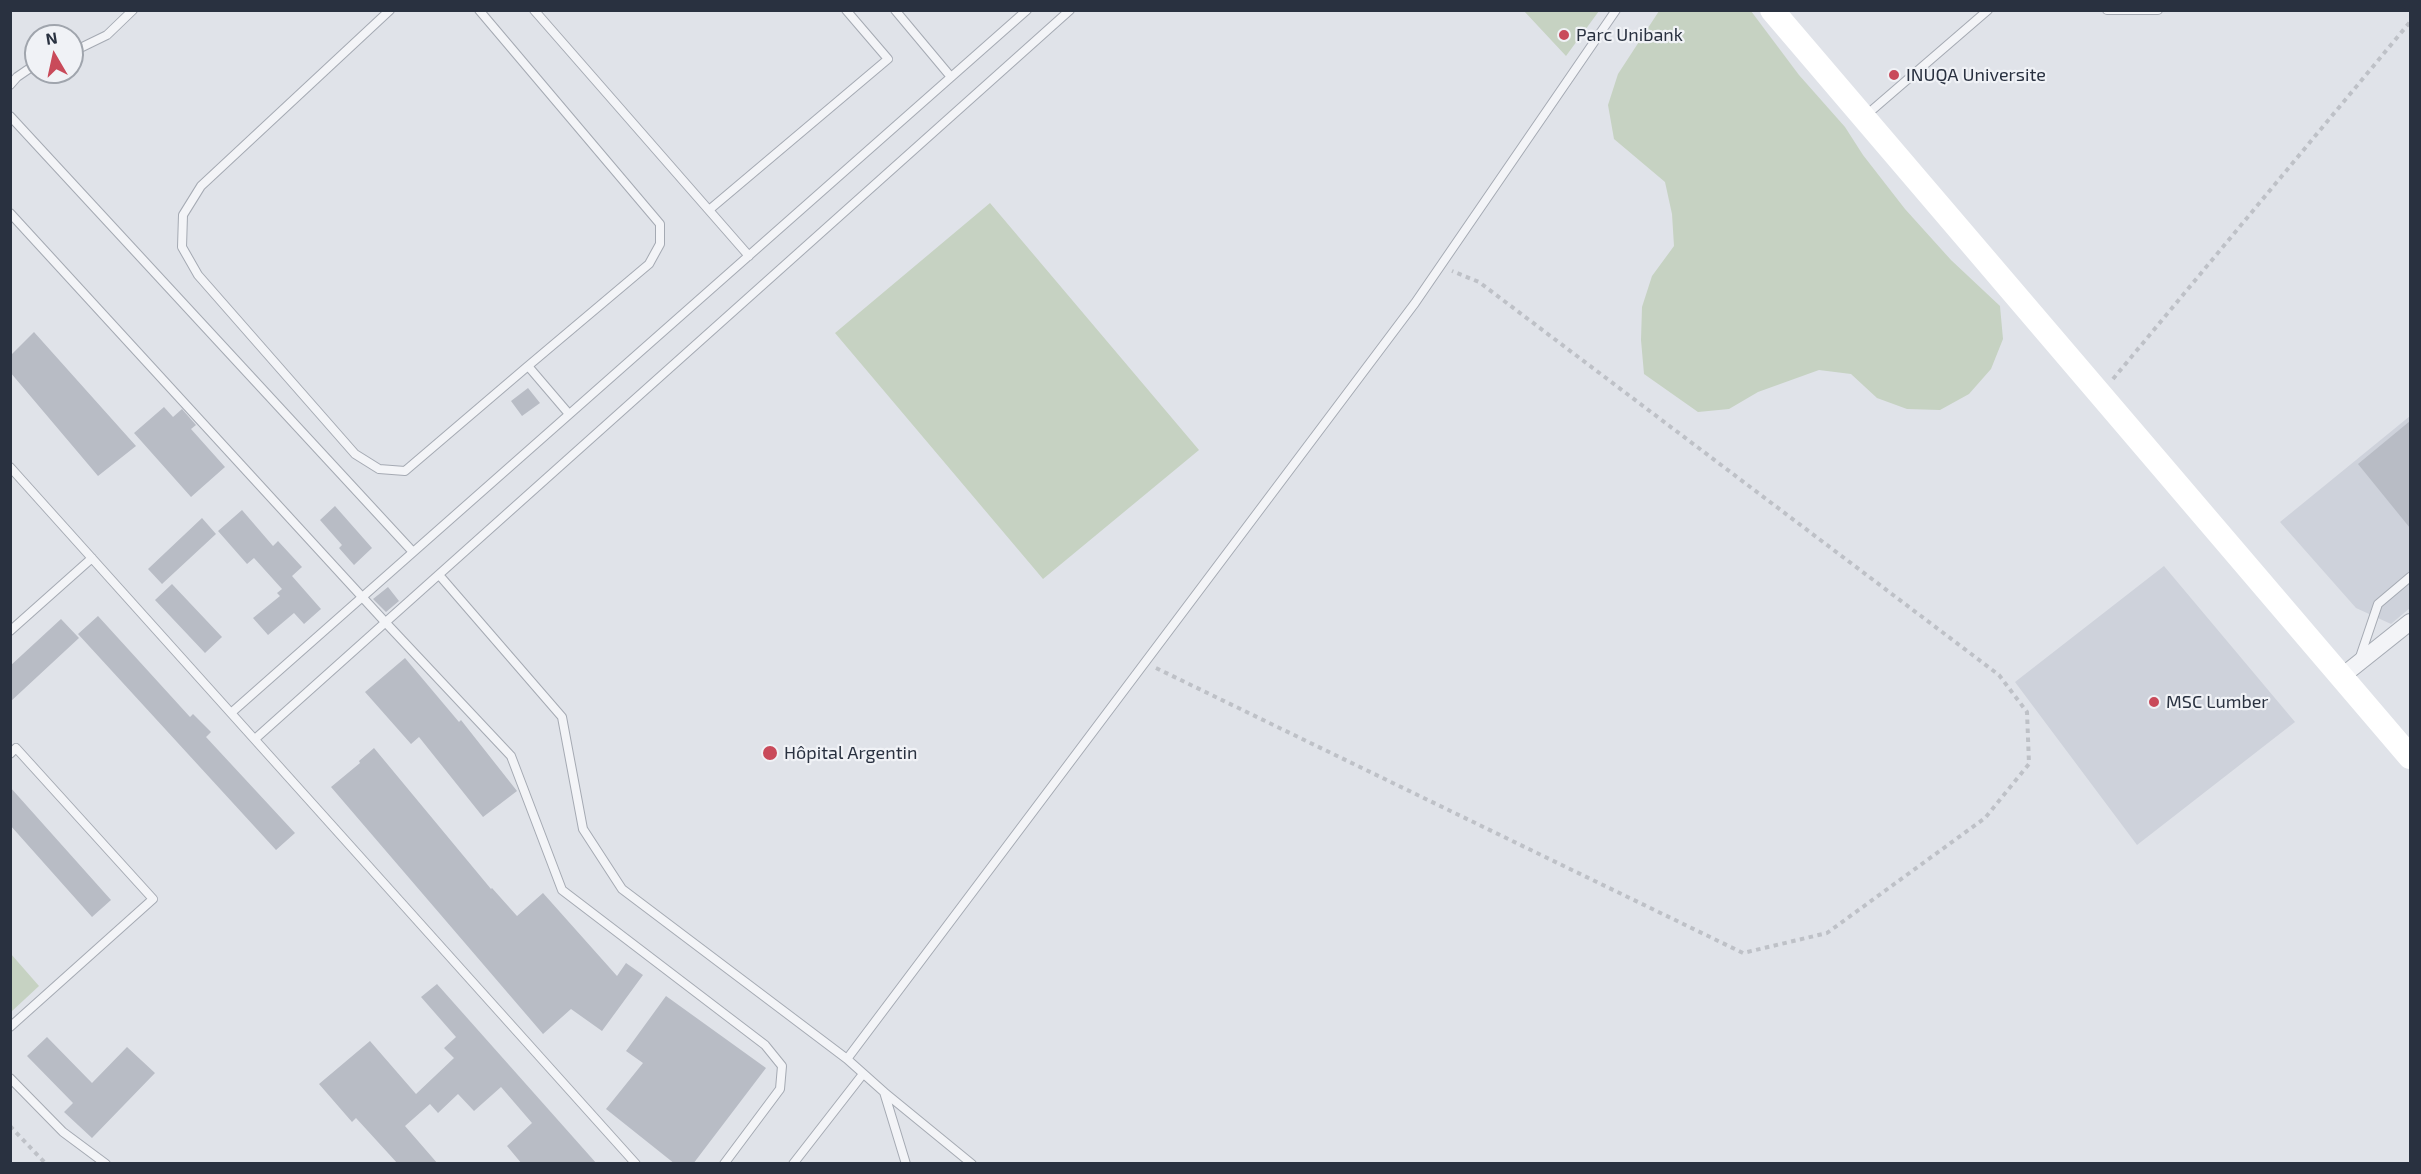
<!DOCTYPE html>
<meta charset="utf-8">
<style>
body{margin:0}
#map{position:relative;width:2421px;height:1174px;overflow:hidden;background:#e0e3e9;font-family:"Exo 2",sans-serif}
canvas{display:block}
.frame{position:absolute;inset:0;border:12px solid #293140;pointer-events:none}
.north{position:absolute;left:24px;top:24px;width:60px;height:60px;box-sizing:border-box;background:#f0f2f6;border:2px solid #a0a5ad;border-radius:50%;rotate:351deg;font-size:16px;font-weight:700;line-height:24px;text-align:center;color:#293140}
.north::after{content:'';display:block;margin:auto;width:21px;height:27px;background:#c94a5a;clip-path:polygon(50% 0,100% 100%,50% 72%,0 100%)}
</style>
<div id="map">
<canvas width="2421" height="1174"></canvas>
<div class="frame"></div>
<div class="north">N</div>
</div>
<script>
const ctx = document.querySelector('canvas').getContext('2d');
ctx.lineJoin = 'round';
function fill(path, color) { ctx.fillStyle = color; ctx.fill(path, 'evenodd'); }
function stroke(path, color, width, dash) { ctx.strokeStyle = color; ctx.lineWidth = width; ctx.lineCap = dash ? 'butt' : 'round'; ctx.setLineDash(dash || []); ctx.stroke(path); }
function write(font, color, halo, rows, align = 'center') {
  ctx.font = font + ' "Exo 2",sans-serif'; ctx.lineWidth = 4.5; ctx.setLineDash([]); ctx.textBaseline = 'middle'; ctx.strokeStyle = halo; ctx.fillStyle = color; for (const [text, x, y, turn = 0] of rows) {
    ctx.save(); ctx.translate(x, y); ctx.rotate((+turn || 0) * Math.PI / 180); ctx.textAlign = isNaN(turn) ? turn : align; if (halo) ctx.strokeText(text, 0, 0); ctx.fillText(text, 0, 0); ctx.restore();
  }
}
fill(new Path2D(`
 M2410 416V608L2391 624 2356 608 2280 522Z
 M2164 566 2295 722 2137 845 2015 682Z`), '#ced2db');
fill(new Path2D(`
 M1524 11H1599L1566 56Z
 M1659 11H1751L1799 75 1845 127 1863 155 1905 209 1951 260 2000 306 2003 339 1991 369 1969 394 1940 410 1907 409 1877 398 1851 374 1819 370 1758 392 1729 409 1698 412 1644 374 1641 340 1642 307 1652 276 1674 246 1672 214 1665 182 1614 139 1608 105 1618 74Z
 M990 203 1199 450 1043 579 835 333Z
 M11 954 39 986 11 1012H10Z`), '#c6d2c2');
fill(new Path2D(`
 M34 332 136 446 98 476 10 372V356Z
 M528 388 540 403 522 416 511 401Z
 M164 407 173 417 182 409 196 425 191 429 225 467 191 497 134 433Z
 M2410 421V528L2358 464Z
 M335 506 372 548 354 565 339 548 342 545 320 520Z
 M242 510 273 546 278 541 302 567 292 576 321 609 304 624 294 613 268 635 253 618 280 596 277 593 282 589 254 558 247 564 218 531Z
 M202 518 216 534 162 584 148 569Z
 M172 584 222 637 205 653 155 600Z
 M388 587 399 601 386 612 373 599Z
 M98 616 190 717 193 714 211 732 206 737 295 833 276 850 78 634Z
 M61 619 79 638 10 702V666Z
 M405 658 459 722 461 720 517 791 483 817 419 737 411 744 365 692Z
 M374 748 491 889 492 888 517 916 543 893 617 976 626 963 643 975 602 1031 571 1009 543 1034 331 787 360 763 359 761Z
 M10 787 111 900 92 917 10 825Z
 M437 984 597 1164H522L507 1146 532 1123 501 1087 474 1111 458 1094 438 1113 430 1104 405 1126 438 1164H398L356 1118 352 1122 319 1084 370 1041 416 1094 454 1058 444 1048 456 1037 421 997Z
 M666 996 766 1068 693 1164H675L606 1109 643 1063 626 1051Z
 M47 1037 92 1083 127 1047 155 1073 92 1138 64 1112 73 1103 27 1056Z`), '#b8bcc5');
const service = new Path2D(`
 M390 10 201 186 183 215 182 247 198 275 355 454 379 469 405 471 528 366
 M479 10 660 224V244L649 264 528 366 569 414
 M534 10 749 256
 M895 10 951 77
 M2107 10H2158
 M72 52 107 35 133 10
 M10 85 17 77 36 64
 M10 116 413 552
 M1864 117 1988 10
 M709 210 888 59 846 10
 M10 213 386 623 511 756 562 890 765 1045 782 1066 780 1089 724 1164
 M10 467 636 1164
 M440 576 562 717 583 829 622 889 847 1059 884 1092 906 1164
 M10 631 92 558
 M2359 660 2378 604 2410 577
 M231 713 1027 10
 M255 739 1070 10
 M10 754 16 748 153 899 10 1027
 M847 1059 1415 303 1616 10
 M10 1078 63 1132 106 1164
 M884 1092 972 1164
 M793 1164 863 1074`);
const minor = new Path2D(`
 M2341 677 2410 622`);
stroke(service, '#a5aab3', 10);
stroke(minor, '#a5aab3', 18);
stroke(new Path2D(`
 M2113 379 2410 22
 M1156 668 1743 953 1827 933 1985 818 2029 764 2027 712 1999 675 1479 282 1452 271
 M10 1126 46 1164`), '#bec1c7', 4, [4.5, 4.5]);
stroke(service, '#f3f4f7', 8);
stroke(minor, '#f3f4f7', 16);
stroke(new Path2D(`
 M1772 10 2410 757`), '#fff', 24);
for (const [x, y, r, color] of [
 [1564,35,6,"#c94a5a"],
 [1894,75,6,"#c94a5a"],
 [2154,702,6,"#c94a5a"],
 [770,753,8,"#c94a5a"]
]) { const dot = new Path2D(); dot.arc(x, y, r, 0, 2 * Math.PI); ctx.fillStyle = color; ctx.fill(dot); stroke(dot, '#f0f2f6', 2); }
write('18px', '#293140', '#f0f2f6', [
 ["Parc Unibank",1576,35],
 ["INUQA Universite",1906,75],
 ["MSC Lumber",2166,702],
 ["Hôpital Argentin",784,753]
], 'left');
</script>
